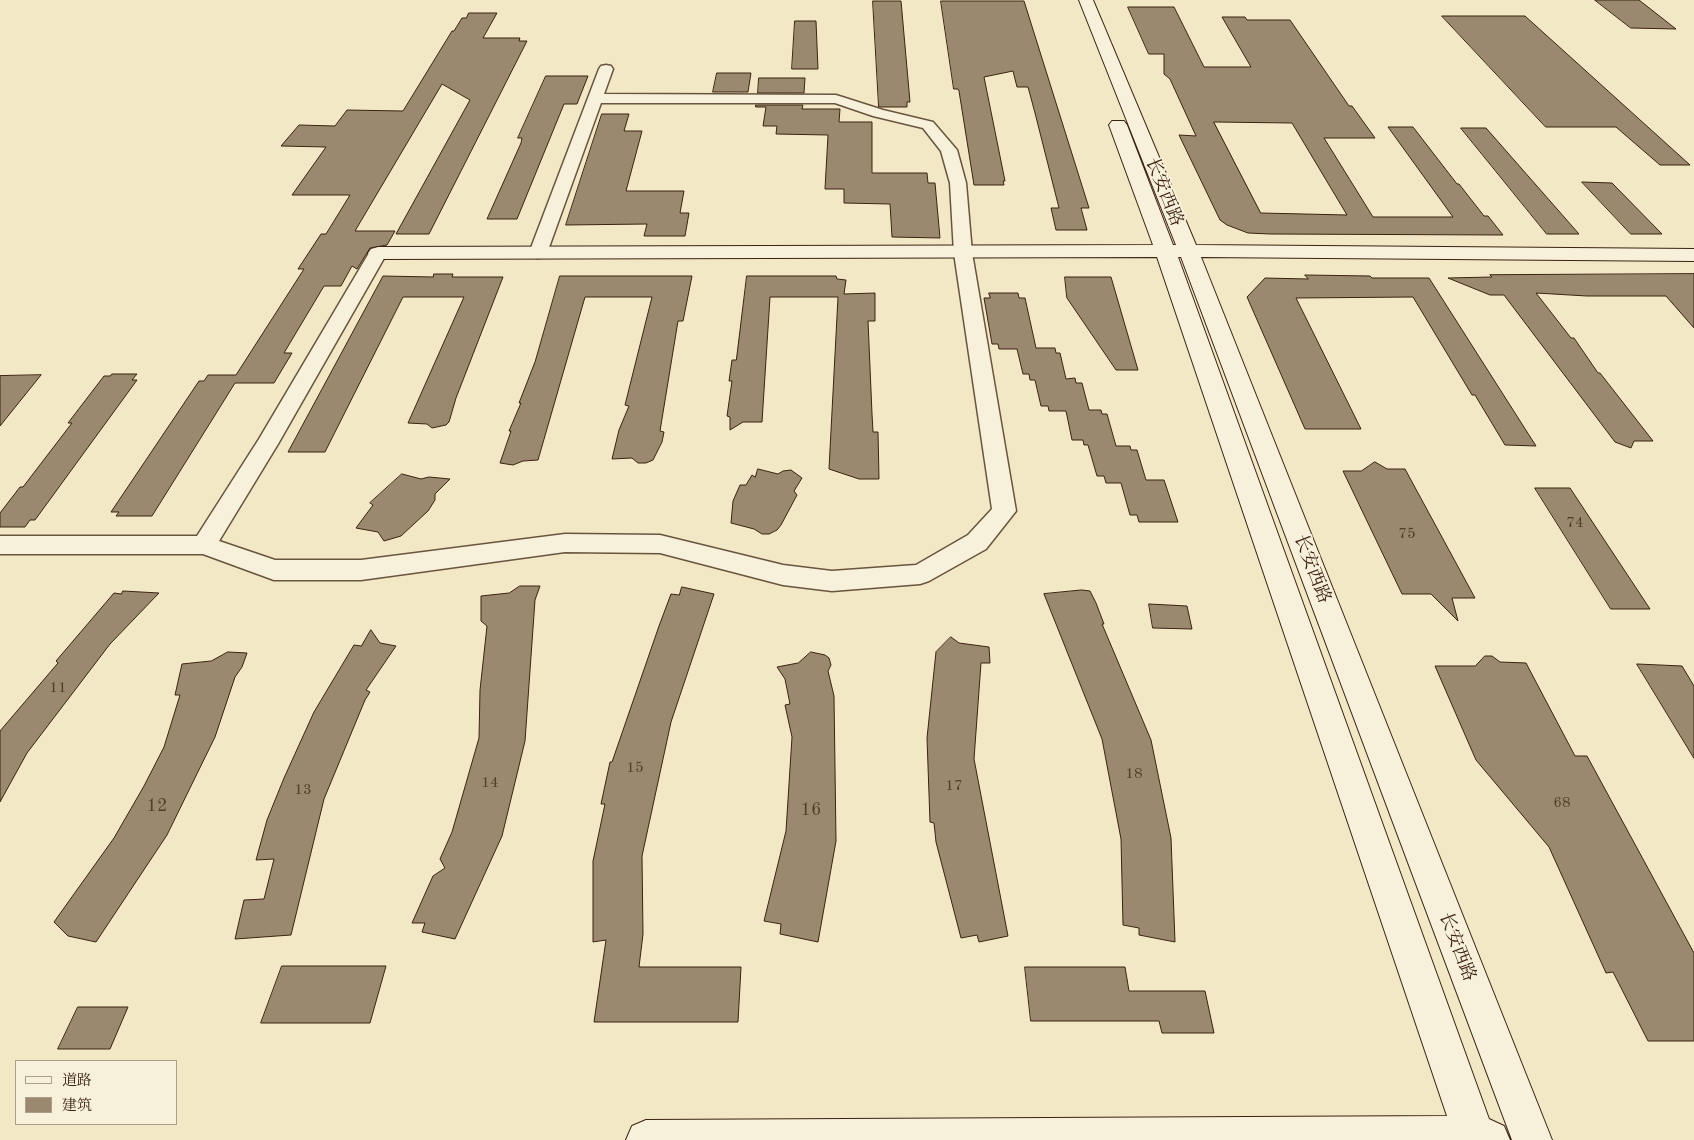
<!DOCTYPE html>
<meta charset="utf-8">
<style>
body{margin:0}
#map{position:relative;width:1694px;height:1140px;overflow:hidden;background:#f2e8c6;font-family:"Old Standard TT","Noto Serif SC",serif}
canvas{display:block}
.legend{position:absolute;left:15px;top:1060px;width:162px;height:65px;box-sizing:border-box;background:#f7f0da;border:1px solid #ac9e8a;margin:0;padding:6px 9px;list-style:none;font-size:15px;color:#3b2211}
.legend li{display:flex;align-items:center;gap:10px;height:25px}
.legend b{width:25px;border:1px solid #ac9e8a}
</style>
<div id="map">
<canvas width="1694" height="1140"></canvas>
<ul class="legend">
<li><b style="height:6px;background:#f7f0da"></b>道路</li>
<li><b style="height:14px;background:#9a896f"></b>建筑</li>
</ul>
</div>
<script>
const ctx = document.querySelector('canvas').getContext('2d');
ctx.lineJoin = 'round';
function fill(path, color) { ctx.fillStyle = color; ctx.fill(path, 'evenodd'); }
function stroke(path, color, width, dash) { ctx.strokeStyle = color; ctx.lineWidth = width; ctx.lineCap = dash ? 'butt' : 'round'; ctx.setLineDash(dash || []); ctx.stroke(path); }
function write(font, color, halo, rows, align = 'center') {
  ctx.font = font + ' "Old Standard TT","Noto Serif SC",serif'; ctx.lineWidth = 4; ctx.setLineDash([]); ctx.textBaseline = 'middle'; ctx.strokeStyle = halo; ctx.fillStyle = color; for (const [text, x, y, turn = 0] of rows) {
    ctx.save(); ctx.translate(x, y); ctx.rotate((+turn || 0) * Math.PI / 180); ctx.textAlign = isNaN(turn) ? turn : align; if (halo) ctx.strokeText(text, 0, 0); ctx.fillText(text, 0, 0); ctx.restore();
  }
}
const building = new Path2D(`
 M1595 0H1639L1676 29 1631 28Z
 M873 1H901L910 102H907V107H879Z
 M941 1H1024L1089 208H1081L1087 230H1056L1051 208H1059L1035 113 1028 87H1017L1013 71 984 77 1005 181H1003L1004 185H974L959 91 958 89H954Z
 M1128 7H1174L1204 67H1251L1222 17H1245L1247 20H1290L1349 106H1352L1375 138H1324L1373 217H1453L1388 127H1413L1457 184H1459L1484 216H1488L1503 235 1270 234 1248 233 1227 225 1220 220 1179 135 1196 136 1170 79 1164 74V54H1149ZM1214 122 1292 123 1347 215 1261 213Z
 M469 13H497L483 38H520L519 41H527L429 234H396L470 100 442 84 355 231H395L387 245 370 248 357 269 352 266 341 286H324L284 353H292L274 383H235L152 516H116L119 512H111L199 381H204L208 375H236L304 269H298L321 234H326L350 195H292L326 147 281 146 299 125 335 126 347 110 403 111 452 31H454L462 18H466Z
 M1442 16H1525L1690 165H1660L1616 127H1546Z
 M795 21H816L818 69H792Z
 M717 73H751L748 92H713Z
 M546 76H588L577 104H564L517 219H487L521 143 522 138H518Z
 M759 78H805L804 93H758Z
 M756 105H803L802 109H840L839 122H872V173H927L928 183H935L940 238 892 237 890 204 844 203V189H825L828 135 776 134 777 126H763L766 107H756Z
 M602 114H629L624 131H642L626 191H684L680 213H689L685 236H644L647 224 566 225Z
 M1461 128H1486L1579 234H1547Z
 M1582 182 1612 183 1662 234H1631Z
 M434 274H453L452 277H503L456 398 449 422 446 425 432 428 427 424 408 423 464 297H403L325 452H288L383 276 433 277Z
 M1694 274V328L1666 296H1587L1536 293 1571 338H1574L1598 373H1600L1653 441H1634L1631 448 1615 442 1504 295H1490L1448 278 1492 277 1490 275Z
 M1305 275 1370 276 1372 278H1429L1536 446 1505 445 1475 395H1472L1413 297 1296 298 1361 429H1305L1247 297 1265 278 1308 279Z
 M560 276H692L683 321H678L660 431 664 432 662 442 653 460 646 463H638L632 458 612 459 619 430 629 406 625 405 652 297H585L538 460 523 461 513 465 500 463 511 431H509L521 403H519L535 362Z
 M747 276H836L837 279 846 280 844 294 875 293V321H868L872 414 873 432H878L879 479H859L829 469 838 297H770L762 422H743L730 430V417L727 416 732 381H729L732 360H736Z
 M1065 277H1111L1138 370H1116L1067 298Z
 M989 293H1018L1019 298H1025L1036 348H1055L1056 353H1060L1066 379 1075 378 1076 383H1082L1089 410H1101L1102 414H1107L1116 446H1130L1131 450H1137L1146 480H1164L1178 522H1139L1137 515H1130L1121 483H1106L1104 476H1097L1088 445H1084L1083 440H1072L1066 411H1049L1048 406H1041L1035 380H1030L1029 374H1023L1017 349H999L998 344H992L984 298H990Z
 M112 374H137L132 380H137L35 520H30L25 527H0V513L20 487H23L72 423H68L104 376H110Z
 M41 375 0 426V376Z
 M1375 462 1387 469H1405L1475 598H1452L1458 621 1431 594H1402L1343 471H1361Z
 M758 469 778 474 783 471 791 470 802 478 794 491 797 495 781 525 777 530 769 534H762L754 529 731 523 733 501 740 485H746L752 475 755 477Z
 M402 474 421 479 429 477 450 479 435 494V500L428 511 401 536 384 541 378 532 356 528 373 505 370 503Z
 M1535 488H1570L1650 609H1611Z
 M520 586H540L535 600 525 741 502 836 455 939 422 932 425 923H412L433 876 445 868 440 859 452 832 479 738 480 690 487 626 481 621V596L509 593Z
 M682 587 714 594 671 722 642 856 643 934 639 967H741L738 1022H594L606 940 593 942V861L605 804H601L610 762H612L659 626 671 594 679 595Z
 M1082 590 1090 591 1096 603 1104 624H1102L1151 740 1171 838 1175 942 1139 935V928L1123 925 1121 839 1102 739 1044 594Z
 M123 591 159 593 110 644 27 753 0 802V731L58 663 56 661 114 593 121 594Z
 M1149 604 1187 606 1192 629 1153 628Z
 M371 630 380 643 396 646 366 690 370 692 365 700 324 799 291 935 235 939 244 900 264 899 274 859 256 860 267 820 284 778 314 712 354 645 361 646Z
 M951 637 959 643 989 647 990 663H981L974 759 1008 936 979 942 977 935 961 938 936 842 934 823 930 822 927 738 936 652Z
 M228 652 247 653 242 667 235 677 215 737 167 835 96 942 68 936 54 922 114 838 144 786 164 747 180 695H175L182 664 211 661Z
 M811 652 825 655 829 658 831 665 828 671 834 696 836 841 818 942 780 934 781 924 764 921 786 831 792 737 785 705 790 704 785 679 777 667 798 663Z
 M1485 656H1492L1500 662 1526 663 1575 756H1587L1694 953V1041H1648L1613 972 1606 973 1549 847 1476 760 1435 666H1475Z
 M1637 664 1682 666 1694 686V758Z
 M282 966H386L370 1023H261Z
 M1025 967H1125L1129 991H1205L1214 1033H1162L1159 1021H1031Z
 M78 1007H128L110 1049H58Z`);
fill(building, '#9a896f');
stroke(building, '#3b2211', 1);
const street = new Path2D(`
 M606 65 611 66 613 69 604 94 836 95 883 110 933 122 957 150 966 183 972 253 1016 511 986 549 929 581 920 584 832 591 783 585 660 553 565 552 361 580H274L203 554H0V536H197L259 439 369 253 372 249 378 248 384 249 387 253 278 444 219 541 275 560H361L565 534 660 535 783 565 832 571 916 565 968 535 992 509 954 253 950 183 941 151 923 128 873 116 835 103H601L547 253 544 257 538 258 532 257 529 253 599 69 601 66Z`);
const secondary = new Path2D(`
 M1079 0H1093L1196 245 1694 249V261L1201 257 1552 1140H1512L1181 257H1178L1489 1119 1504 1126 1510 1140H626L632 1126 646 1120 1447 1116 1157 257 378 259 371 257 368 253 371 249 378 247 1153 245 1109 125 1112 121H1124L1127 125 1173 245H1176Z`);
stroke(street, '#69543e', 3);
stroke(secondary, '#3b2211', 2);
fill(street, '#f7f0da');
fill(secondary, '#f7f0da');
write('15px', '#533c28', null, [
 ["74",1575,523],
 ["75",1407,534],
 ["11",58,688],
 ["15",635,768],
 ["18",1134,774],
 ["14",490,783],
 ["17",954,786],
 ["13",303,790],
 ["68",1562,803]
]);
write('18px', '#3b2211', '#f7f0da', [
 ["长安西路",1164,192,68],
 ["长安西路",1312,569,69],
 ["长安西路",1457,947,69]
]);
write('18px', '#533c28', null, [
 ["12",157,806],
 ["16",811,810]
]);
</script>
